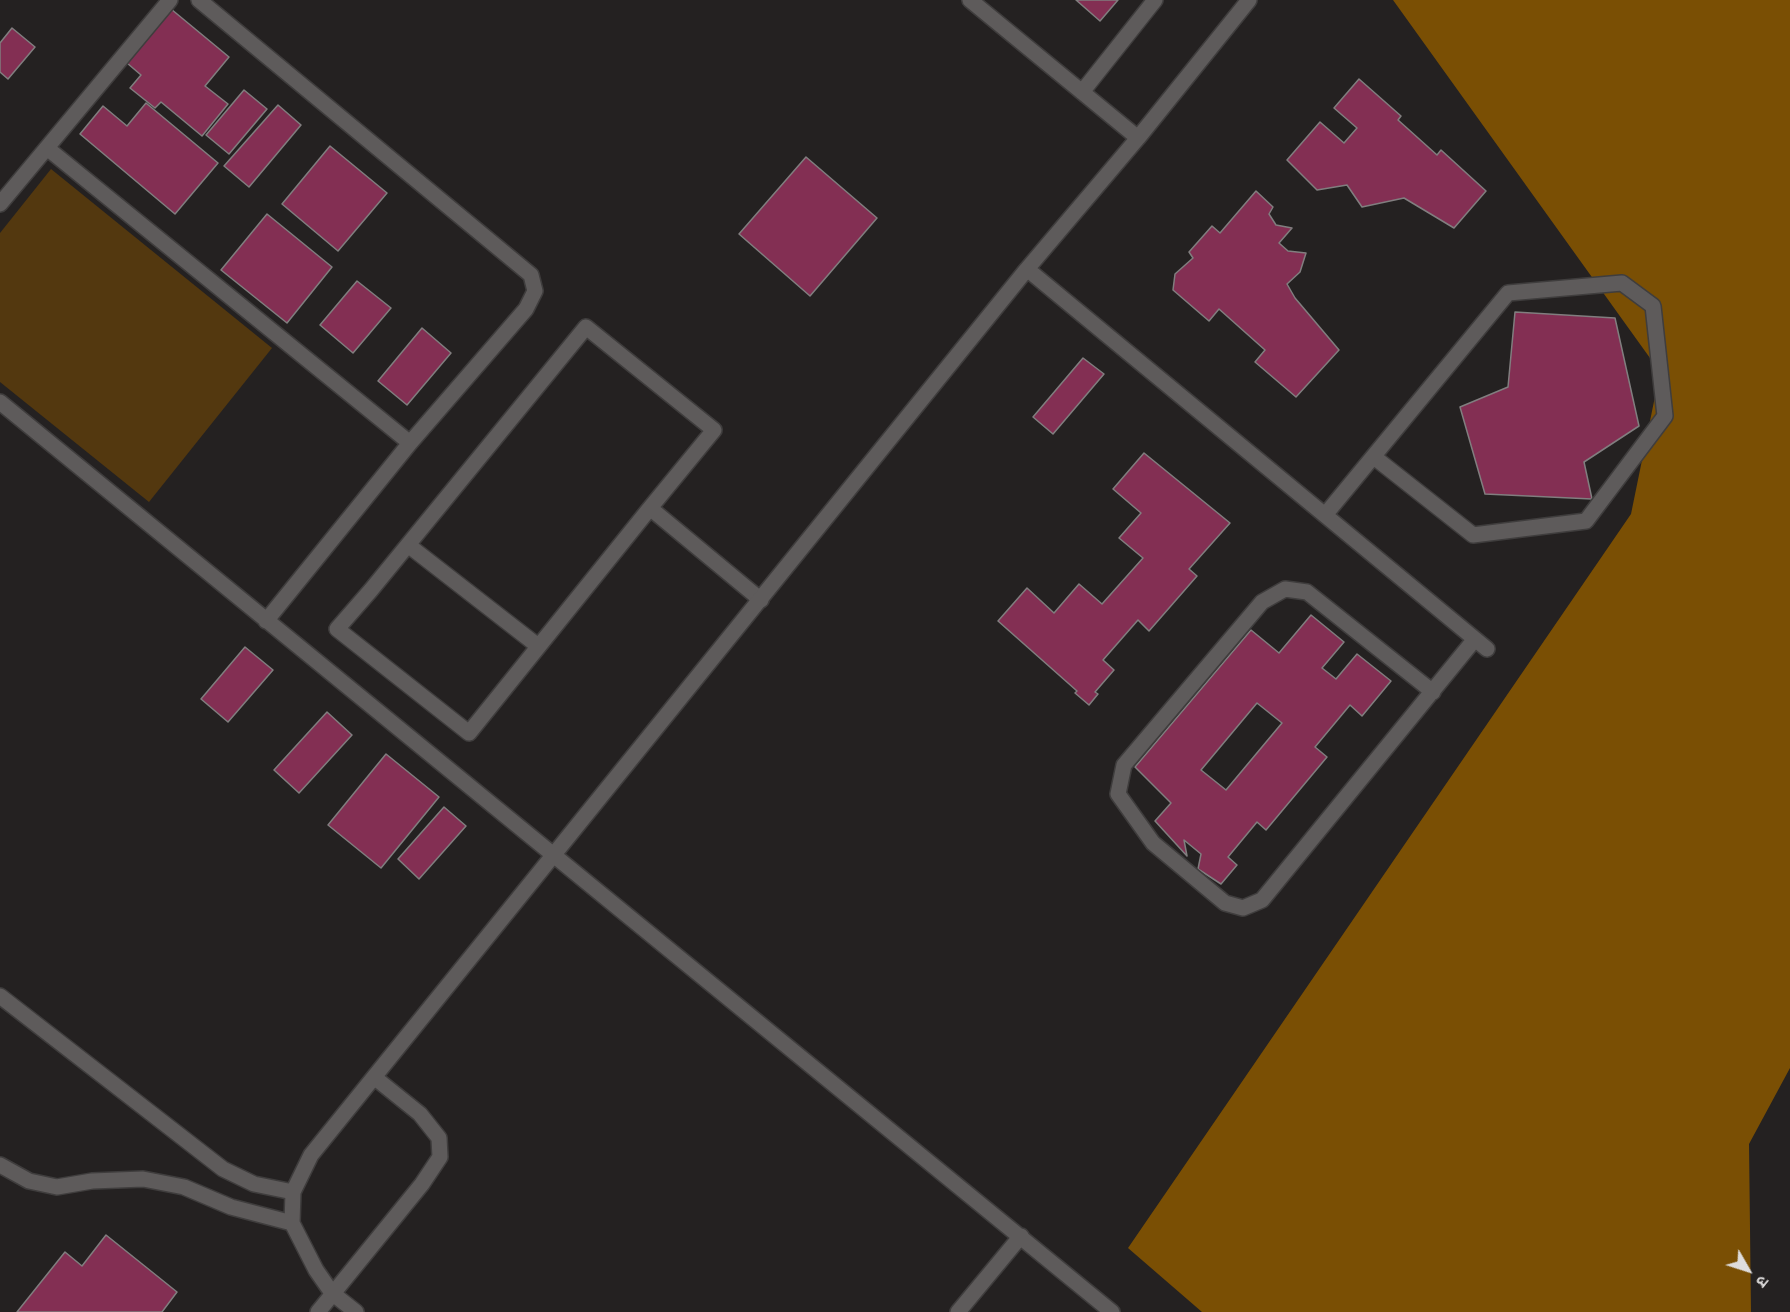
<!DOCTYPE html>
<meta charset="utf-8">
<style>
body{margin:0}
#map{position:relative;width:1790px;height:1312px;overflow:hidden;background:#242121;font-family:"Source Sans 3","Noto Sans Devanagari",sans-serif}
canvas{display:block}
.north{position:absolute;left:1718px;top:1240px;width:60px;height:60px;-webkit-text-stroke:4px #242121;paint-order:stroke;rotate:129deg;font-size:16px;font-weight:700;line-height:24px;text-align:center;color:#dedcdc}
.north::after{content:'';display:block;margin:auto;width:21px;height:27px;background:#dedcdc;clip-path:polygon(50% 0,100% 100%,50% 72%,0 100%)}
</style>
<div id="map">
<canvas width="1790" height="1312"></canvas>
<div class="north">उ</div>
</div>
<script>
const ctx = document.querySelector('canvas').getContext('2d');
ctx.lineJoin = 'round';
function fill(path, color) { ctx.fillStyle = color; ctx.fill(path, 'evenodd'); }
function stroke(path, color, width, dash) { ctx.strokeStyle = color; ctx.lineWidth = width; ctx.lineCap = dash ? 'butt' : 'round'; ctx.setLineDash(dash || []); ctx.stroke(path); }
fill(new Path2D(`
 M51 169 272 348 149 502 0 382V233Z`), '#53380f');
fill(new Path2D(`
 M1393 0H1790V1068L1749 1144 1751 1312H1202L1128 1248 1631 514 1660 372Z`), '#7a4f04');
const building = new Path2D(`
 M1076 0H1118L1100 21Z
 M171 9 229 57 205 86 228 104 202 136 161 102 155 108 130 88 141 75 127 63Z
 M12 28 35 47 8 79 0 72V43Z
 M1359 79 1401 116 1398 120 1437 155 1441 150 1486 191 1454 228 1404 198 1362 207 1347 185 1317 190 1287 160 1320 122 1344 143 1357 128 1334 108Z
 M244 90 267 109 229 154 206 135Z
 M146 103 218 163 175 214 80 134 103 106 127 126Z
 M278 105 301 125 249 187 224 166Z
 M330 146 387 193 338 251 282 204Z
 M806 157 877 218 810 296 739 234Z
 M1256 191 1273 207 1269 214 1276 225 1292 228 1279 243 1288 251 1306 253 1300 272 1287 284 1295 298 1339 350 1296 397 1255 362 1265 350 1219 309 1209 321 1173 290 1175 274 1193 258 1189 252 1212 226 1220 233Z
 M267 214 332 267 287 323 221 270Z
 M357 281 391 308 353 353 320 325Z
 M1515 312 1615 318 1639 426 1584 462 1592 499 1485 494 1460 407 1508 387Z
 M422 328 451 353 407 405 378 381Z
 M1083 358 1104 374 1053 434 1033 417Z
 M1144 453 1230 523 1189 569 1197 576 1149 631 1138 620 1103 660 1114 670 1095 692 1098 694 1089 705 1075 693 1077 691 998 621 1027 588 1054 613 1079 584 1102 604 1143 558 1119 538 1141 513 1113 489Z
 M1311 615 1344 642 1322 668 1336 679 1357 654 1391 681 1362 716 1350 705 1315 747 1327 757 1266 830 1257 822 1228 857 1237 865 1221 884 1198 869 1201 854 1184 840 1187 856 1155 821 1171 803 1135 767 1251 630 1279 653ZM1257 703 1282 723 1226 790 1201 770Z
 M245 647 273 670 228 722 201 699Z
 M327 712 352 735 299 793 274 770Z
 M386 754 439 797 381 868 328 825Z
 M444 807 466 826 419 879 398 859Z
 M106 1235 177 1292 162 1312H17L65 1252 82 1266Z`);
fill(building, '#832f53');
stroke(building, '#817e7f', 1.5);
const service = new Path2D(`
 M650 508 469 733 337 629 371 590 586 327 714 430 650 508 761 600
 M408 545 538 646`);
const minor = new Path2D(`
 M199 0 531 275 535 291 526 309 410 443 266 621
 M970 0 1138 138
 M1082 92 1155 0
 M47 148 410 443
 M0 204 170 0
 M1027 269 1487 649
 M0 402 1112 1312
 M1325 515 1508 293 1622 283 1653 306 1665 416 1586 521 1473 535 1374 457
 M1433 692 1307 592 1285 589 1262 602 1124 765 1118 794 1153 843 1225 903 1243 908 1262 900 1475 639
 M0 996 223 1169 254 1184 293 1192
 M0 1165 29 1181 57 1187 92 1181 143 1179 184 1187 231 1207 292 1223
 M318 1312 422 1184 440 1157 439 1138 420 1114 374 1077
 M356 1312 332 1293 316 1270 292 1223 293 1192 311 1155 1027 269 1138 138 1249 0
 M958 1312 1021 1236`);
stroke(service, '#3f3d3d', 18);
stroke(minor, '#3f3d3d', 18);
stroke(service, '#5e5b5b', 15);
stroke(minor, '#5e5b5b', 15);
</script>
